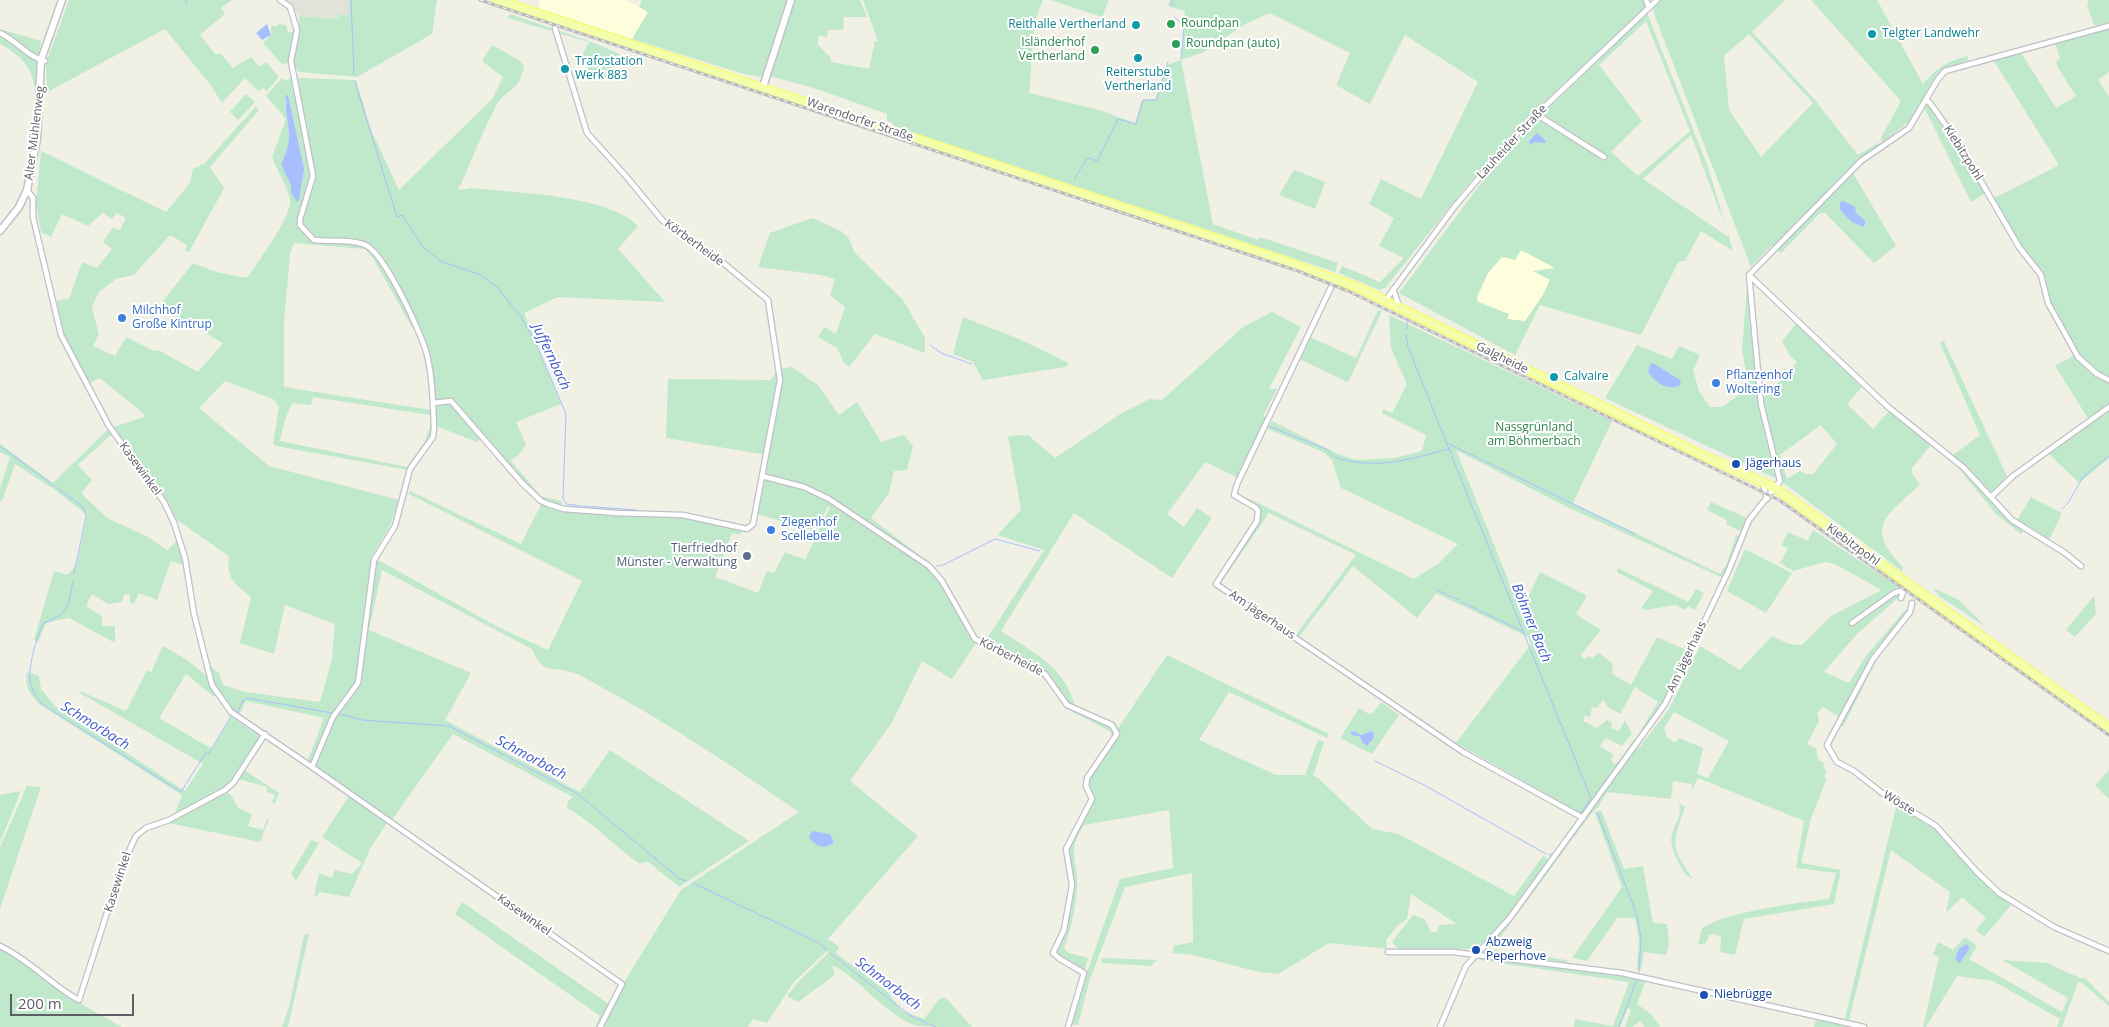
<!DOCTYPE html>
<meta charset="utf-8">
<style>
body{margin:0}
#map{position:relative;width:2109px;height:1027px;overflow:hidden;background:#f0f0e5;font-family:"Open Sans",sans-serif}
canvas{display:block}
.scale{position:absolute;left:10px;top:994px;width:124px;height:22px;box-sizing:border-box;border:2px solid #5d5e67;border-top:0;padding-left:6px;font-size:15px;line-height:18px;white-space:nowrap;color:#5d5e67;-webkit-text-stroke:4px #fff;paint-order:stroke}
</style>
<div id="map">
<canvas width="2109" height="1027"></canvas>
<div class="scale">200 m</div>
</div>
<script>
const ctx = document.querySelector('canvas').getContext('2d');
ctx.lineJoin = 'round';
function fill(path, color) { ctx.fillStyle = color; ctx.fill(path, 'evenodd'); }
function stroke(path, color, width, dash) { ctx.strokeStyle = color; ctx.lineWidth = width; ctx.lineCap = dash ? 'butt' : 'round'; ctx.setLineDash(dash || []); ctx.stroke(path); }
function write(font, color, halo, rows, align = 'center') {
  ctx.font = font + ' "Open Sans",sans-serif'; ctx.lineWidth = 4; ctx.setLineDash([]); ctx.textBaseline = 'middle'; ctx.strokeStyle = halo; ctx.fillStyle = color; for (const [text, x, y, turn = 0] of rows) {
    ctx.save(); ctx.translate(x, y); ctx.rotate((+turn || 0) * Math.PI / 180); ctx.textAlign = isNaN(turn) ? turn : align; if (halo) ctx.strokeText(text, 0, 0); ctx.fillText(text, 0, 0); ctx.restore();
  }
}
fill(new Path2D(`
 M540 0H626L649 12 632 39 538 8Z
 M1521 250 1556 268 1534 271 1550 279 1543 295 1525 322 1507 319 1508 314 1478 302 1477 297 1488 273 1502 257Z`), '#fdffdc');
fill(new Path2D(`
 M283 0H349V16L341 19 299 16Z`), '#e1e2da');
fill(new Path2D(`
 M69 0H232L221 8 225 14 200 35 215 54H221L233 68 251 57 259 67 266 62 279 77 267 91 263 88 259 91 245 78 222 103 209 83 165 29 47 92 46 63Z
 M349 0H437L432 34 357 77 300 72 294 68C294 50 299 34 299 16L339 19 337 15H349Z
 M642 0H860L867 17H844L843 30H828L827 37 818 36V45L831 58V62L869 69 875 41H878L863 0H1043L1035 20 1029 93 1099 110 1135 123 1142 100 1156 99 1167 65 1181 60 1185 11 1168 6 1170 0H1645L1647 6 1529 116 1464 189 1386 287 1380 290 1339 273 1342 266 1380 282 1404 258 1379 246 1394 218 1369 204 1381 179 1421 199 1478 82 1405 35 1370 104 1336 85 1350 53 1270 13 1245 24 1204 52 1181 60 1213 224 1258 240 1260 237 1338 263 1335 272 894 126 892 122 887 121V114L817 89 763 74 761 77 744 74 632 39 648 12 639 7Z
 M1051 0H1109L1102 17Z
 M1661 0H1785L1752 32 1815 100 1858 155 1878 143 1880 144 1860 158 1850 168 1896 246 1874 263 1825 213H1820L1781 253 1772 245 1751 267 1653 11 1655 5ZM1749 34 1813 103 1761 157 1729 110 1724 56Z
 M1811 0H1877L1923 84C1938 67 1945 62 1968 56V60L1941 70 1910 121 1883 142 1880 140 1901 101Z
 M2089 0H2109V23L2095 27 2087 6Z
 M1647 13 1708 167 1733 251 1701 231 1685 261H1679L1641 335 1540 305 1515 355 1399 293 1479 186 1523 133ZM1646 21 1690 131 1638 176 1611 152 1642 121 1599 65ZM1691 135 1730 238 1643 179ZM1521 250 1555 268 1533 271 1550 280 1543 295 1525 321 1507 319 1509 314 1478 302 1477 297 1488 273 1502 257 1515 260Z
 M510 14 589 41 620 54 604 80 584 70 588 69 589 64 579 61 589 42 507 18Z
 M279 24 286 25 288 32 295 33 288 63 282 64 263 43 271 35V27L274 25 276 27Z
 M0 29 41 41 38 62V89H35C31 65 20 55 0 44Z
 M2109 29V72L2098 80 2109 97V458L2079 483 2048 453 2091 423 2055 366 2079 353 2051 303 2044 275 2022 246 1994 198 2059 165 1994 61 2021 53 2056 108 2076 96 2057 66 2056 61 2060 58 2055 44Z
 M492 45 519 60 524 66C519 93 506 88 496 106 482 133 471 162 458 190L472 188C516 193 609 195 638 226L618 249 665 302 558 297 524 313 561 404 516 422 526 445 518 456 510 460 541 496 561 501 563 506 542 500 483 436 477 442 436 426C435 403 434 379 430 357 424 332 386 252 364 242 352 237 328 240 314 238L302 225 301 219 315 176 298 78 356 80 371 130 399 190 492 99 503 77 482 61Z
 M292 77 311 176 298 224 313 240C329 243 347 241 363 245 381 250 409 311 415 329H413L373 258 365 249 294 243 290 253 284 323V387L431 410 430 415 313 397 311 405 292 403 285 420 280 441 407 467 425 441 430 426H432L431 437 408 470 276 446 273 444 279 407 273 399 225 381 199 408 269 466 399 500 390 526 370 559 382 562 498 627 548 650 582 581 409 494 410 491 521 544 542 503 554 508 687 518 742 529 740 535 732 533 715 577 758 593 767 571 774 573 785 552 805 560 830 507 828 506 816 531 756 514 767 455 666 438 668 379 771 380 778 369 792 367 818 385 839 415 857 402 881 442 904 435 913 446 907 470 894 471 889 493 871 518 936 568 978 640 952 679 922 661 891 724 850 781 918 836 828 939 839 947 836 953 888 992 901 1010 924 1019 940 998H946L972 1027C957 1027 931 1027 917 1026 886 1016 862 980 832 965L835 975 798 1002 787 996 799 981 829 952 827 951 794 982 767 1023 753 1019 748 1027H595L600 1016 455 914 462 902 610 1005 681 890 799 812C734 768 671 724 601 687 593 683 584 676 574 673 554 665 543 677 532 649L382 570 369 630 471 673 445 720 580 792 610 750 749 841 679 887 647 861 640 864C614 847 595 823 567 808L568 801 573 797 453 734 392 820 308 760 324 718 246 701 238 716 216 689 214 697 186 674 159 718 212 749 231 717 261 737 233 781 224 789 174 816 182 795 39 704C30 694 24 686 27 672L39 676 41 689 55 706 185 791 203 764 80 693 82 692 126 711 147 670 151 672 163 646 187 660 208 677 207 668 211 667 219 673 223 685 245 692 320 702 332 659 335 624 285 605 274 654 240 643 251 597C235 583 226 580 229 556L177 520 166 501 113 427 144 417V414L100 378 88 384 62 333 57 300 69 299 82 262 97 268 112 249 103 242 113 228 120 230 126 218 117 213 112 219 103 213 88 226 62 214 51 237 41 232 36 203 41 151 166 212 190 183 193 169 205 163 256 106 259 110 210 167 224 188 189 252 185 251 187 245 170 235 134 275 116 279 99 292 92 307 99 335 93 346 115 356 126 337 153 351 158 350 198 372 223 343 190 324 188 326 160 305 193 263 216 272 247 278C257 263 292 217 290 200 289 190 276 168 272 157L286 119 266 96 282 78 286 81ZM288 95 303 169 299 200 297 202 291 193V185L281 165 288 149 291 134 285 109Z
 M246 94 255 102 238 120 230 112Z
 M1928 105 1959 148 1986 193 1971 202 1924 107Z
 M1294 170 1325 182 1315 209 1279 195Z
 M812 218 841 231 848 237 855 253 903 300 925 338V353L875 334 849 367 844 363 837 348 818 337 824 327 836 334 845 307 830 296 835 279 821 275 758 267 770 233Z
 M1747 285 1758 405 1777 475 1775 478 1605 398 1637 345 1672 359 1679 346 1700 355 1693 370 1699 391 1710 407H1722L1741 393 1746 371 1742 350Z
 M1378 310 1382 311 1348 382 1299 359 1310 337 1356 358Z
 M1272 312 1301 327 1269 389H1277L1263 416 1268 417 1239 478 1205 462 1167 514 1184 527 1197 508 1212 518 1172 578 1074 513 1001 631C1034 653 1067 668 1076 710L1111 727H1119L1167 655 1329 734 1327 738 1229 692 1199 740 1276 775H1305L1318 740 1324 742 1313 776 1318 778 1372 829 1399 834 1514 896 1543 856 1549 859 1500 927 1475 949 1399 950 1392 942 1413 915 1425 919 1431 932H1437L1439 925 1457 924 1411 894 1407 919 1398 925 1386 940 1387 949 1329 943 1278 974 1259 972 1193 955 1173 953 1174 946 1193 942 1192 873 1125 887 1089 982 1078 1025H1074L1072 1024 1087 972 1120 879 1173 868 1169 810 1084 825C1065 854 1079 860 1077 888 1076 909 1070 930 1064 949L1069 953 1088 958 1085 969H1082L1059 955 1057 949 1074 885 1068 849 1091 808 1093 799 1088 786 1089 778 1117 739 1111 736V732L1073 712 1046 678 984 643 1044 550 997 535 1021 510 1008 436 1028 435 1055 458 1122 413 1150 399 1162 400 1243 327Z
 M1389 315 1612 421 1573 503 1720 574 1727 563 1736 535 1739 536 1723 578 1565 506 1456 450 1521 612 1540 572 1587 596 1576 614 1601 630 1580 656 1585 659 1588 656 1592 658 1599 653 1613 664 1612 674 1631 685 1657 637 1686 650 1663 704 1642 735 1639 733 1658 702 1635 687 1620 714 1609 708 1603 700 1597 708 1592 707 1590 717 1584 716 1583 721 1597 728 1607 720 1612 723 1611 728 1619 731 1625 720 1632 734 1622 746 1605 738 1600 746 1614 755 1611 760 1614 764 1619 761 1634 739 1637 741 1582 814 1456 743 1531 644 1528 637 1436 593 1417 618 1353 566 1298 638 1295 636 1356 555 1269 513 1221 583H1219L1258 522 1260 510 1257 506 1238 496 1237 493 1414 579 1438 564 1458 544 1341 488 1332 460 1325 453 1268 429 1272 421 1338 454 1356 460 1394 458 1422 451 1426 435 1382 413 1383 409 1392 413 1407 384 1391 348Z
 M963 317 1019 339 1069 363 1065 367 983 380 973 362 953 354Z
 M1797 323 1862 387 1847 404 1873 429 1889 411 1931 445 1912 468V473L1920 484C1887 517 1863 525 1903 567L1902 571 1782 482 1763 399 1797 362 1790 356 1782 341ZM1821 425 1837 444 1813 474H1806L1800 471 1787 479 1780 455Z
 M1944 341 2007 476 1993 493H1989L1953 455 1980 435 1940 343Z
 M108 429 112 434 78 465 92 480 81 493 107 518 148 537 167 550 178 540 184 565 171 561 157 600 139 593 134 604 130 603V595L124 594 122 602 108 604 92 594 86 606 102 616V626H115V643L69 618 46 623 38 642 34 640 54 571 67 575 77 564 87 515 55 490 15 464 2 501H0V488L10 457 0 452V444L53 483Z
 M1954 463 2010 520 2024 531 2021 534 1996 514Z
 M2031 497 2062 513 2048 542 2016 522Z
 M1711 502 1747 518 1741 531 1726 524 1727 520 1707 510Z
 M1813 530 1902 589 1899 597 1857 634 1824 672 1849 683 1866 656 1905 610H1909L1853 691 1839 717 1823 707 1817 713 1819 721 1807 744 1816 748 1818 760 1824 763 1823 767 1827 771 1824 776 1827 778 1811 818 1801 863 1841 870 1834 904 1744 919 1735 955 1720 952 1721 937 1714 934 1709 935 1706 943 1698 945 1702 928C1729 911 1796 903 1829 899L1836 873 1796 868 1804 821 1698 778 1692 790V784L1673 781 1671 799 1607 792 1598 807 1591 814 1505 931 1491 947 1486 946 1504 928 1637 746 1638 749 1669 709 1700 646 1740 670 1772 636 1789 644 1802 645 1831 616 1880 591V589L1835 564 1825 562 1793 571 1780 563 1788 548 1781 545 1788 532 1808 541ZM1674 712 1729 741 1708 778 1697 774 1703 748 1679 738 1675 743 1667 737 1664 728Z
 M1745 549 1792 573 1766 613 1727 591Z
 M1618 568 1688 602 1696 589 1704 593 1695 610 1688 606 1685 610 1676 605 1645 610 1641 608 1653 591 1617 572Z
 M1933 588 1959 600 1986 627 1939 596Z
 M2094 596 2096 614 2075 637 2066 630Z
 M1874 660 1875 663 1843 727 1840 724Z
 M1381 702 1399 715 1372 754 1340 738 1359 708 1369 714 1373 713ZM1366 733 1375 735 1369 745 1361 739 1360 735Z
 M244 770 279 793 275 803H272L275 795 267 792V787L238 779Z
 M2109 770V799L2095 785Z
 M27 786 41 787 0 909V847Z
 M21 791 0 842V795Z
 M226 792 231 795 238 808 252 814 248 826 263 830 267 819H269L260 842 169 823Z
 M349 796 387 823 370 849 349 897 319 892 317 896 314 897 319 873 332 878 335 870 352 874 362 863 322 837Z
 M1679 803 1685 807C1672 845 1670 845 1693 879 1686 877 1683 871 1680 865 1659 828 1684 829 1679 803Z
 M1897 803 1932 825 1949 840 1990 888 2011 905 1984 937 1976 930 1986 918 1962 897 1946 913 1950 892 1891 850 1849 1020 1845 1018Z
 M1601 810 1624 869 1643 866 1653 923 1667 924 1669 944 1666 955 1644 952 1641 970H1637L1639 940 1635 918H1617L1587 961 1572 958 1622 887 1595 813Z
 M311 840 319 843 296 881 291 874Z
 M309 934 288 1027H282L289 1007 304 935Z
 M1965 937 1977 946 1969 959 2062 1012 2068 998 2002 960 2047 963 2080 978H2085L2109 1002V1006L2082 983 2078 982 2062 1027H2057L2060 1019 1993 981 1957 976 1926 1027H1923L1939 957 1933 954 1938 942 1953 950Z
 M0 948 16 955 78 1002 122 1027H0Z
 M1487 949 1566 960 1569 963 1487 951Z
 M1481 957 1646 980 1637 1004 1652 1015 1660 1027H1645L1640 1021 1632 1027H1625L1631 1010 1628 1008 1620 1027H1574L1575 1019 1613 1026 1629 982 1480 960 1478 958Z
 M1102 958 1157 960 1151 966 1102 963Z
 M1816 1020 1848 1027H1814Z`), '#c0e9cc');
fill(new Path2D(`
 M267 24 271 35 262 40 256 33Z
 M288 95 304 169 299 200 297 202 291 193V185L281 165C292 140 290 137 286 111 285 105 288 101 285 96Z
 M1537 133 1546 141 1545 143 1535 142 1529 145 1530 140Z
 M1844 201 1855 207 1856 213 1866 222 1863 227 1852 222 1840 210V202Z
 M1651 363C1657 364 1672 376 1681 380L1680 385C1668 392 1654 382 1648 371Z
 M1354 731 1361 735 1371 731 1374 733V738L1367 746 1362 742 1360 736 1351 735V732Z
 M812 831 830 834 834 842C824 851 817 846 809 838Z
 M1966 944 1970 948 1959 964 1955 958 1960 948Z`), '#a7bfff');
stroke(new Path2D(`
 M185 0 187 4
 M351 0 354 75
 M1171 6 1173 0
 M1175 17 1184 27 1181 59
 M43 76V90
 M355 82 397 217 402 215 422 246 440 261 479 274 497 287 521 317 535 341 566 414 563 498 566 504 581 506
 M41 119 43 98
 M1074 179 1086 160 1089 158 1097 161 1118 119 1136 124 1143 100H1156L1168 62
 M1407 329V322
 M1406 334 1408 347 1451 454
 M930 345 941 353 972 364
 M1268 426 1326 449 1332 455
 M1447 443 1635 534
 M0 446 83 507 86 516 74 574
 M1335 457C1375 471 1410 459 1449 449
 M1452 457 1591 798 1581 813
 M582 506 636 510
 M554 509 561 510
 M2062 509 2068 503 2083 477 2109 456
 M600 514 614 515
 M937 566 943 565 995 539 1040 551
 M73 581C68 607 69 613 44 623 37 634 28 668 30 680 31 689 36 697 42 704L181 792 205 754 209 753 231 716
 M1437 590 1459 600
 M1462 602 1522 631
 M237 713 243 701 247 698 332 713
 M340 714 362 720 449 726 578 794 680 879 686 881
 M1375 761 1424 785 1546 854
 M1597 812 1637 915 1641 938 1639 972
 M1549 855 1554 853 1578 819
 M693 883 817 942 827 950
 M830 953 911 1016 936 1027
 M1619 1027 1637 979`), '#a7bfff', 1);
const street = new Path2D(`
 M280 0 290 7 297 30 291 61 313 176 300 219V225L314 240C329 242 348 239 363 244 383 249 422 334 427 355 433 378 433 405 434 428L433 437 410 469 395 526 374 560 358 683 333 717 312 767
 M1646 0 1649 7
 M0 33C16 40 29 58 45 61
 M1926 100 1930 103 1960 145 2019 247 2041 275 2048 303 2078 357 2097 374 2109 380
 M1536 114 1604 157
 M27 190 33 198V217L61 335 109 426 164 502 174 523 185 558 194 614 212 685 231 712 312 767 622 984 600 1027
 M1749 275 1887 406 1964 468 2012 520 2065 553 2081 566
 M1335 279 1237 484 1234 495 1256 508 1258 511 1257 521 1216 584 1463 752 1583 818
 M1393 289 1399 306
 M1385 301 1455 206 1520 130 1657 0
 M433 403 451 401 522 483 541 501 548 504 564 509 617 513 683 515 747 529 753 524 780 380 768 300 722 262 663 221 625 175 587 133 555 28 557 20
 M762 476 804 487 829 499 929 566 942 581 975 639 1045 674 1067 705 1112 725 1117 734 1087 778 1086 786 1092 799 1066 849 1072 885 1064 930 1053 953 1060 959 1084 973 1068 1027
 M1763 484 1767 499
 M1991 497 2013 476 2109 407
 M1901 598 1904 589
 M1912 603 1910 612 1873 659 1827 745 1837 762 1854 771 1882 793 1936 826 1977 872 1999 893 2054 927 2109 951
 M1852 623 1894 593 1903 590
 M0 946C30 960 51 985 79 1000L122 866 136 836 146 828 169 820 225 790 233 783 265 734
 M1388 952H1453L1622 973 1864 1027
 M1440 1027 1466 966 1509 919 1665 704 1728 572 1749 520 1780 481 1761 404 1749 275 1861 161 1909 128 1938 79 1945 71 2109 26`);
const secondary = new Path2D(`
 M763 87 791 0
 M0 231 19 207 27 190 37 139 41 60 62 0`);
const primary = new Path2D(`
 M497 0 1281 260 1359 288 1702 455 1775 488 2109 728`);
stroke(street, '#bfc0c7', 7);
stroke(secondary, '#c2c2cb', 9);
stroke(primary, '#f9fb54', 10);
stroke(street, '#fff', 4.5);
stroke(secondary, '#fff', 6);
stroke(primary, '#f4ffac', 8);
const rail = new Path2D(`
 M480 0 1298 271 1348 291 1779 500 2109 735`);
stroke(rail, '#b8b8ba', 3);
stroke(rail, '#fff', 1, [4]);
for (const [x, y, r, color] of [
 [1171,24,5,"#2e9e5b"],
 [1136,25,5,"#0f9aa8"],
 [1872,34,5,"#0f9aa8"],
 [1176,44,5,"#2e9e5b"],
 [1095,50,5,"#2e9e5b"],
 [1138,58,5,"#0f9aa8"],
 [565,69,5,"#0f9aa8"],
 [122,318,5,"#3f7fe0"],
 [1554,377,5,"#0f9aa8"],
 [1716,383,5,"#3f7fe0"],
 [1736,464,5,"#1a4fb4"],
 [771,530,5,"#3f7fe0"],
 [747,556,5,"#5c6f8a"],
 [1476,950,5,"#1a4fb4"],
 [1704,995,5,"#1a4fb4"]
]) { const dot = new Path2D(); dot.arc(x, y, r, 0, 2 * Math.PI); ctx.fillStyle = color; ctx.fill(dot); stroke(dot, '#fff', 2); }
write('12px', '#27864d', '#fff', [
 ["Roundpan",1181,24],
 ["Isländerhof",1085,43,"right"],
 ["Vertherland",1085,57,"right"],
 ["Roundpan (auto)",1186,44]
], 'left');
write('12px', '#0d838f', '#fff', [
 ["Reithalle Vertherland",1126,25,"right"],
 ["Telgter Landwehr",1882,34],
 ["Trafostation",575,62],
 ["Werk 883",575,76],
 ["Reiterstube",1138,73,"center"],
 ["Vertherland",1138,87,"center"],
 ["Calvaire",1564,377]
], 'left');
write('12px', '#5d5e67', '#fff', [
 ["Warendorfer Straße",860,120,19],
 ["Alter Mühlenweg",35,133,-83],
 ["Lauheider Straße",1512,142,-47],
 ["Kiebitzpohl",1963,153,58],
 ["Körberheide",694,243,36],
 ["Galgheide",1502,358,26],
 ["Kasewinkel",140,469,54],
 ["Kiebitzpohl",1853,545,36],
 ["Am Jägerhaus",1262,615,34],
 ["Körberheide",1011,657,27],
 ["Am Jägerhaus",1687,657,-65],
 ["Wöste",1899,803,31],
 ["Kasewinkel",118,882,-72],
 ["Kasewinkel",524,915,35]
]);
write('12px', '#366cbe', '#fff', [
 ["Milchhof",132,311],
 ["Große Kintrup",132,325],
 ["Pflanzenhof",1726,376],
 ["Woltering",1726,390],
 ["Ziegenhof",781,523],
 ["Scellebelle",781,537]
], 'left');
write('12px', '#2f844c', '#fff', [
 ["Nassgrünland",1534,428],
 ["am Böhmerbach",1534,442]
]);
write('12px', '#164399', '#fff', [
 ["Jägerhaus",1746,464],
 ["Abzweig",1486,943],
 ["Peperhove",1486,957],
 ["Niebrügge",1714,995]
], 'left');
write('12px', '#4e5e75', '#fff', [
 ["Tierfriedhof",737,549],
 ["Münster - Verwaltung",737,563]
], 'right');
write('italic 14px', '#405bcc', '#fff', [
 ["Juffernbach",551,357,65],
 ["Böhmer Bach",1531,623,68],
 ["Schmorbach",95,726,32],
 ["Schmorbach",531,758,28],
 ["Schmorbach",888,984,37]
]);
</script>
